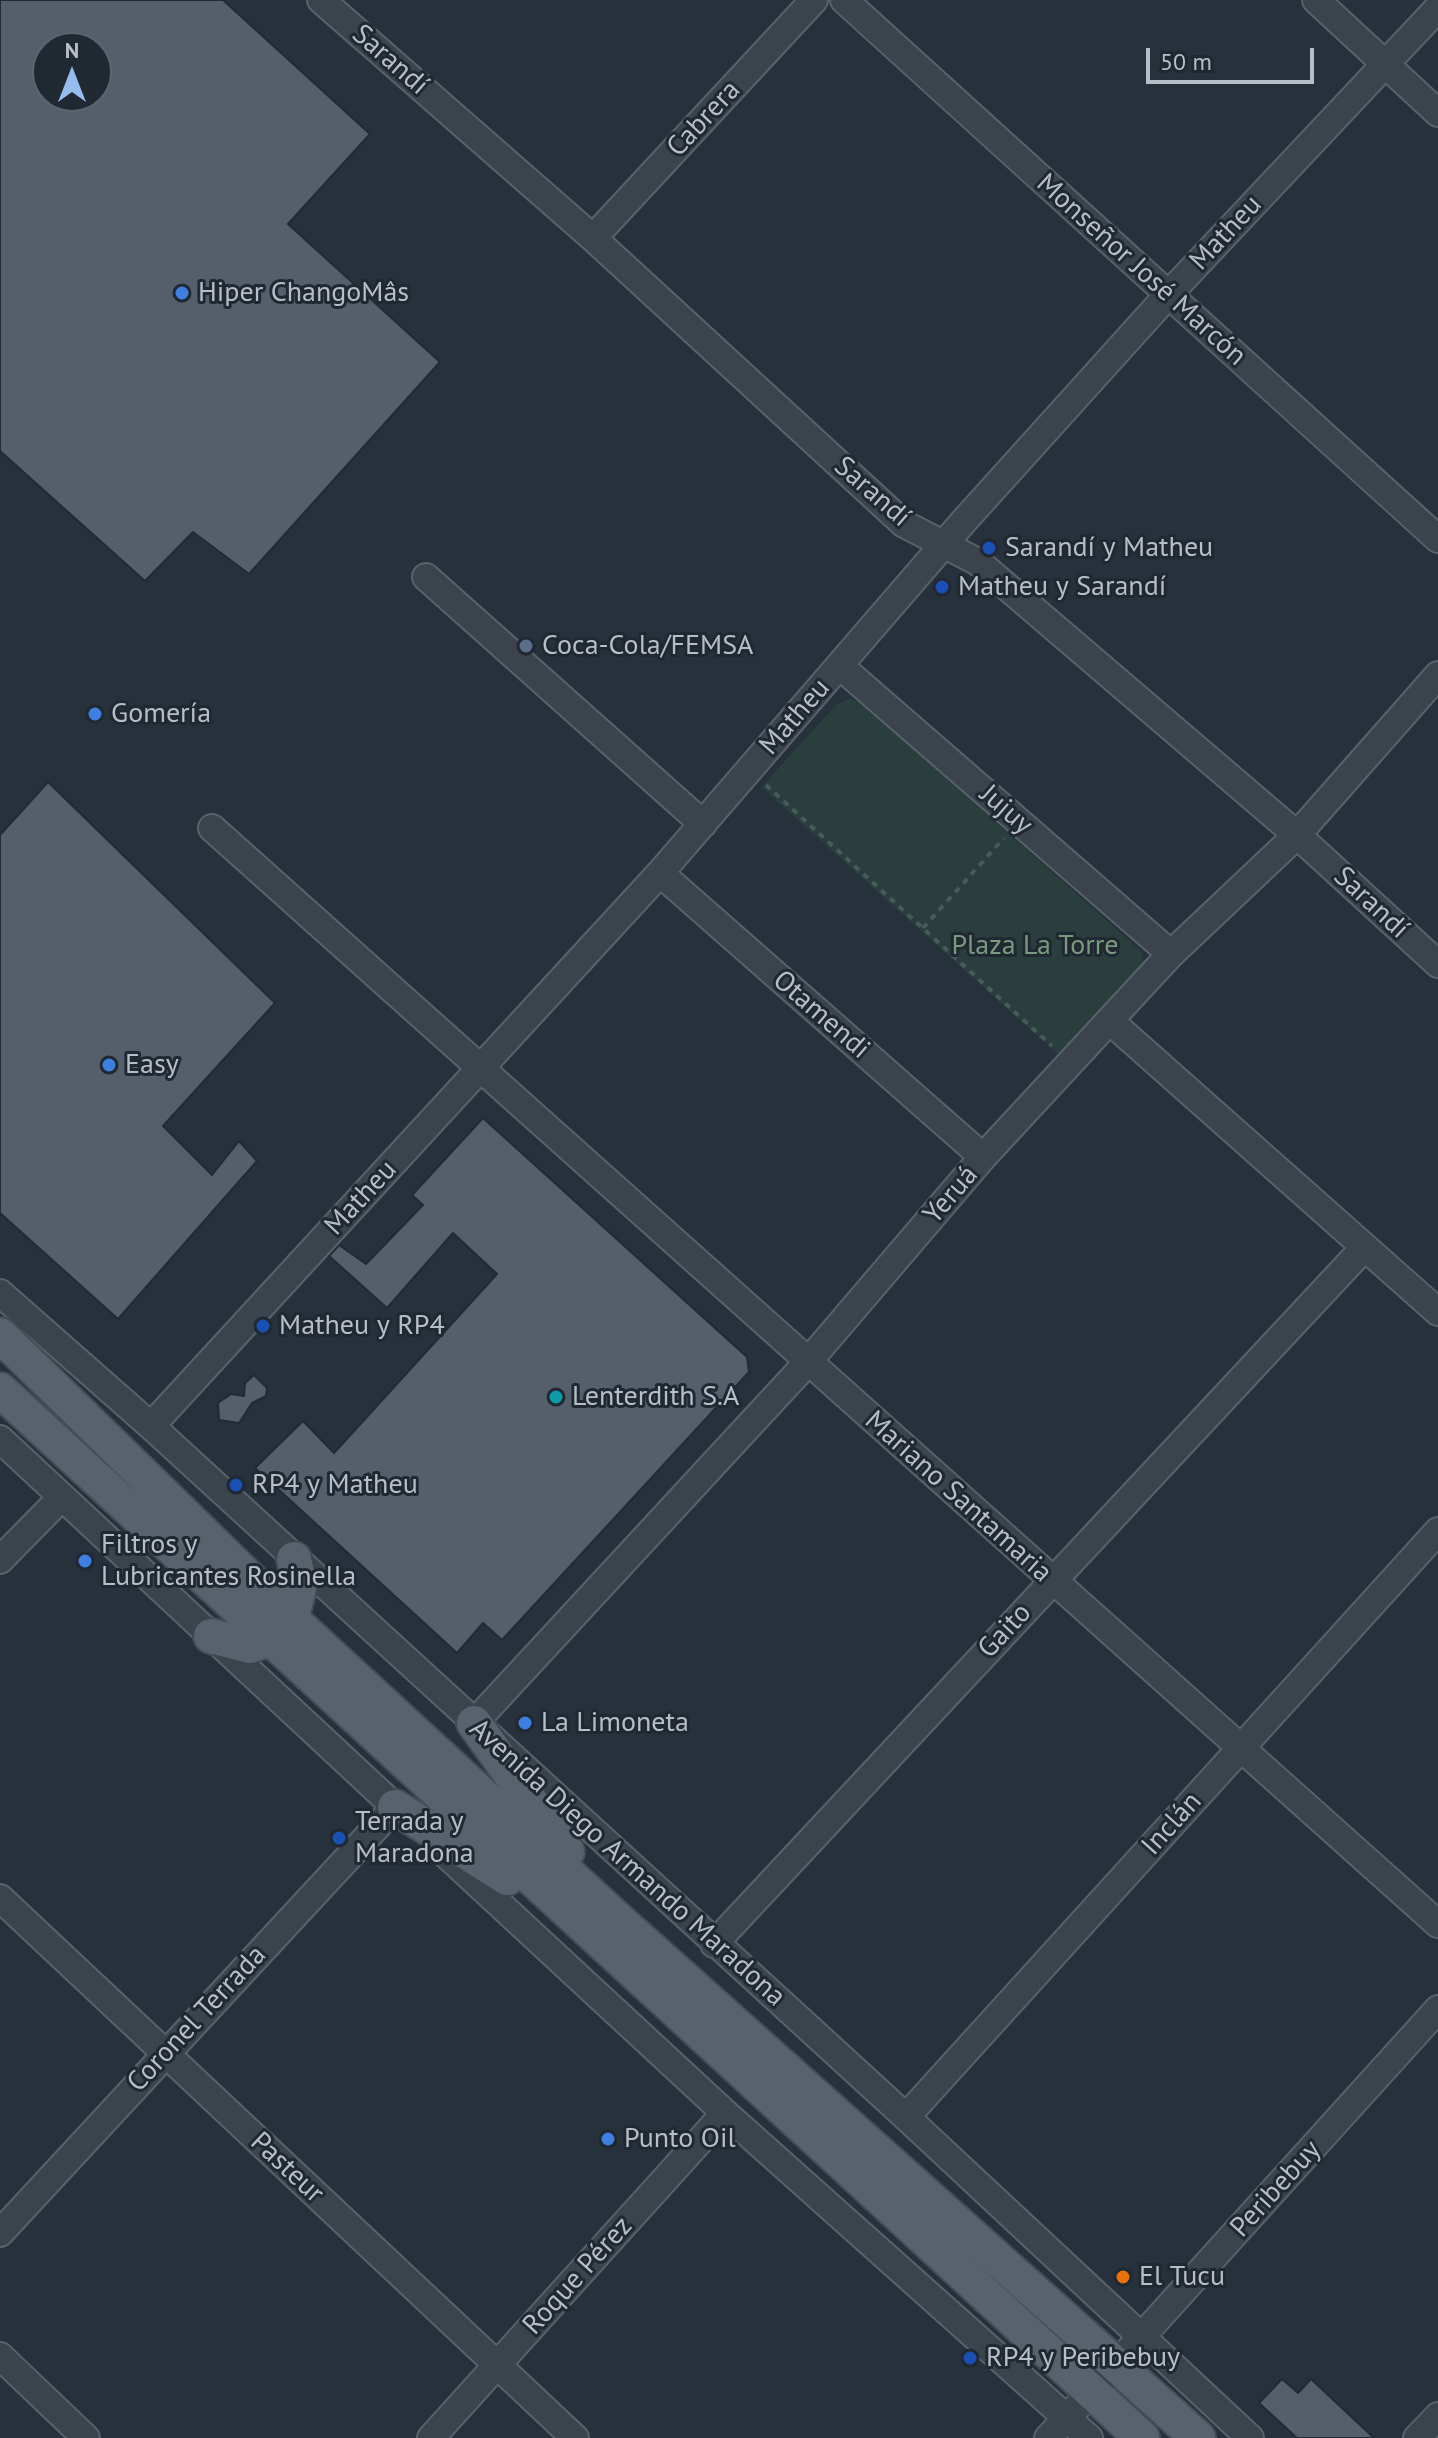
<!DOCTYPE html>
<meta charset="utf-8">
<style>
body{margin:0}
#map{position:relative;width:1438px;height:2438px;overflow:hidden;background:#27313c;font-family:"PT Sans",sans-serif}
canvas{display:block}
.north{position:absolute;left:32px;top:32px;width:80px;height:80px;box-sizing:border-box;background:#202832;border:2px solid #5c646e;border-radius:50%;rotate:0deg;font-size:22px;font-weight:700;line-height:32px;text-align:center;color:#b7bec7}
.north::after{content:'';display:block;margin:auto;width:28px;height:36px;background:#96bbed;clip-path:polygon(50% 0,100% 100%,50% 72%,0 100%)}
.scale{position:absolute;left:1146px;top:48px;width:168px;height:36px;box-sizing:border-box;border:4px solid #b7bec7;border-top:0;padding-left:10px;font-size:24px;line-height:28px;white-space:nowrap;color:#b7bec7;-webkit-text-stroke:6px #202832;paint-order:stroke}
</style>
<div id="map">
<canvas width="1438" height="2438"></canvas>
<div class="north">N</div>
<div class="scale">50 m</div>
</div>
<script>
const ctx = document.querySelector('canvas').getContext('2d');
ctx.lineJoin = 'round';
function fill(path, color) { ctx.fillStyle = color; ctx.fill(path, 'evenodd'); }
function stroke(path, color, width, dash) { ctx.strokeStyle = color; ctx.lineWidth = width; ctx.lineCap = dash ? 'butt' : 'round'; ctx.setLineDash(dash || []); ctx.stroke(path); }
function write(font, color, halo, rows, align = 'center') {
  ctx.font = font + ' "PT Sans",sans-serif'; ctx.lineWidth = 6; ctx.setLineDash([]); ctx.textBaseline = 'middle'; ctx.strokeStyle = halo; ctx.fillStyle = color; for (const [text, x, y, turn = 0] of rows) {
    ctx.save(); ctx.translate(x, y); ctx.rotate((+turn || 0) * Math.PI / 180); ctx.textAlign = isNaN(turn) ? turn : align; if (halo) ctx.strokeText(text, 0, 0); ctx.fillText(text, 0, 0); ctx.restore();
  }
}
fill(new Path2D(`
 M850 698 863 704 1141 951 1145 969 1063 1059 761 787 836 705Z`), '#2a3e3e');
const building = new Path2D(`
 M0 0H223L370 134 288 224 440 362 249 574 193 532 145 581 0 451ZM48 48H96V96H48Z
 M48 782 275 1003 163 1126 212 1175 239 1141 257 1161 118 1319 0 1213V835Z
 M483 1118 747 1357 749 1372 502 1640 483 1623 457 1653 255 1468 303 1421 334 1453 497 1274 453 1233 387 1308 329 1256 339 1245 366 1264 423 1205 412 1195Z
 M254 1375 267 1388 266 1396 252 1403 239 1423 219 1420 218 1403 231 1394 244 1396 245 1383Z
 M1282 2379 1298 2393 1311 2379 1374 2438H1297L1259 2403Z`);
fill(building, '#555f6c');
stroke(building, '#222a34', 2);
const minor = new Path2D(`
 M321 0 593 238 904 524 978 562 1297 835 1438 964
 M844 0 1438 539
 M1316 0 1438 113
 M593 238 814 0
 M426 577 703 824
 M840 666 1171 954
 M212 828 1438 1924
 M660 873 983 1157
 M1110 1021 1438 1312
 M0 1293 151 1426 906 2117 1250 2438
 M151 1426 660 873 964 521 1168 295 1438 8
 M0 1439 407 1818
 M0 1560 62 1497
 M474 1723 807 1363 983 1157 1171 954 1297 835 1438 675
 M439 1848 725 2113 1089 2438
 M0 1898 575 2438
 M714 1944 1363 1249
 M906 2117 1438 1531
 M0 2233 395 1807
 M0 2356 86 2438
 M1105 2377 1438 2009
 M431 2438 725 2113
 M1048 2438 1078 2406
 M1417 2438 1438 2416`);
const major = new Path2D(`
 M0 1335 291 1619 615 1917 1198 2438
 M0 1390 1142 2438
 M211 1636 250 1646 271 1637 291 1619 300 1585 294 1559
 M474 1723 567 1852
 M395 1807 507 1878`);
stroke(minor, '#59616a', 30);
stroke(major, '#444c56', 38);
stroke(new Path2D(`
 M766 785 1052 1046
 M923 928 1004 838`), '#495a5c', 4, [6, 6]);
stroke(minor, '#3b434c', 26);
stroke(major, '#59626c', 34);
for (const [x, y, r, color] of [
 [182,293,8,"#3f7fe0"],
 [989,548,8,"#1a4fb4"],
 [942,587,8,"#1a4fb4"],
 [526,646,8,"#5c6f8a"],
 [95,714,8,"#3f7fe0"],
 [109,1065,8,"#3f7fe0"],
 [263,1326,8,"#1a4fb4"],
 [556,1397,8,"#0f9aa8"],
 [236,1485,8,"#1a4fb4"],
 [85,1561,8,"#3f7fe0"],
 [525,1723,8,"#3f7fe0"],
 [339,1838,8,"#1a4fb4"],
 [608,2139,8,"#3f7fe0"],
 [1123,2277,8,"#e8710a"],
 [970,2358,8,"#1a4fb4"]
]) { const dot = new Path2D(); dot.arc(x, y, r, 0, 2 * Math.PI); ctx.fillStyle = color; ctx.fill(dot); stroke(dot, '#202832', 3); }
write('28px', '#b7bec7', '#202832', [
 ["Sarandí",390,60,41],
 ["Cabrera",704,119,-47],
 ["Matheu",1226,233,-47],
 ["Monseñor José Marcón",1141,270,42],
 ["Sarandí",872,492,41],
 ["Matheu",795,717,-49],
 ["Jujuy",1006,810,41],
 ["Sarandí",1371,903,43],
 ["Otamendi",821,1015,41],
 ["Yeruá",951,1195,-49],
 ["Matheu",361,1198,-47],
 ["Mariano Santamaria",958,1497,42],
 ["Gaito",1005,1631,-47],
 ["Inclán",1172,1824,-48],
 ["Avenida Diego Armando Maradona",627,1863,42],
 ["Coronel Terrada",197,2019,-47],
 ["Pasteur",287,2168,43],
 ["Peribebuy",1276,2189,-48],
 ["Roque Pérez",578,2276,-48]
]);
write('28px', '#b7bec7', '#202832', [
 ["Hiper ChangoMâs",198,293],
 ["Sarandí y Matheu",1005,548],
 ["Matheu y Sarandí",958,587],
 ["Coca-Cola/FEMSA",542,646],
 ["Gomería",111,714],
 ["Easy",125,1065],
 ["Matheu y RP4",279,1326],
 ["Lenterdith S.A",572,1397],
 ["RP4 y Matheu",252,1485],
 ["Filtros y",101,1545],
 ["Lubricantes Rosinella",101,1577],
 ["La Limoneta",541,1723],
 ["Terrada y",355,1822],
 ["Maradona",355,1854],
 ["Punto Oil",624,2139],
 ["El Tucu",1139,2277],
 ["RP4 y Peribebuy",986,2358]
], 'left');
write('28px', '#789b7f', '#202832', [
 ["Plaza La Torre",1035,946]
]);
</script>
